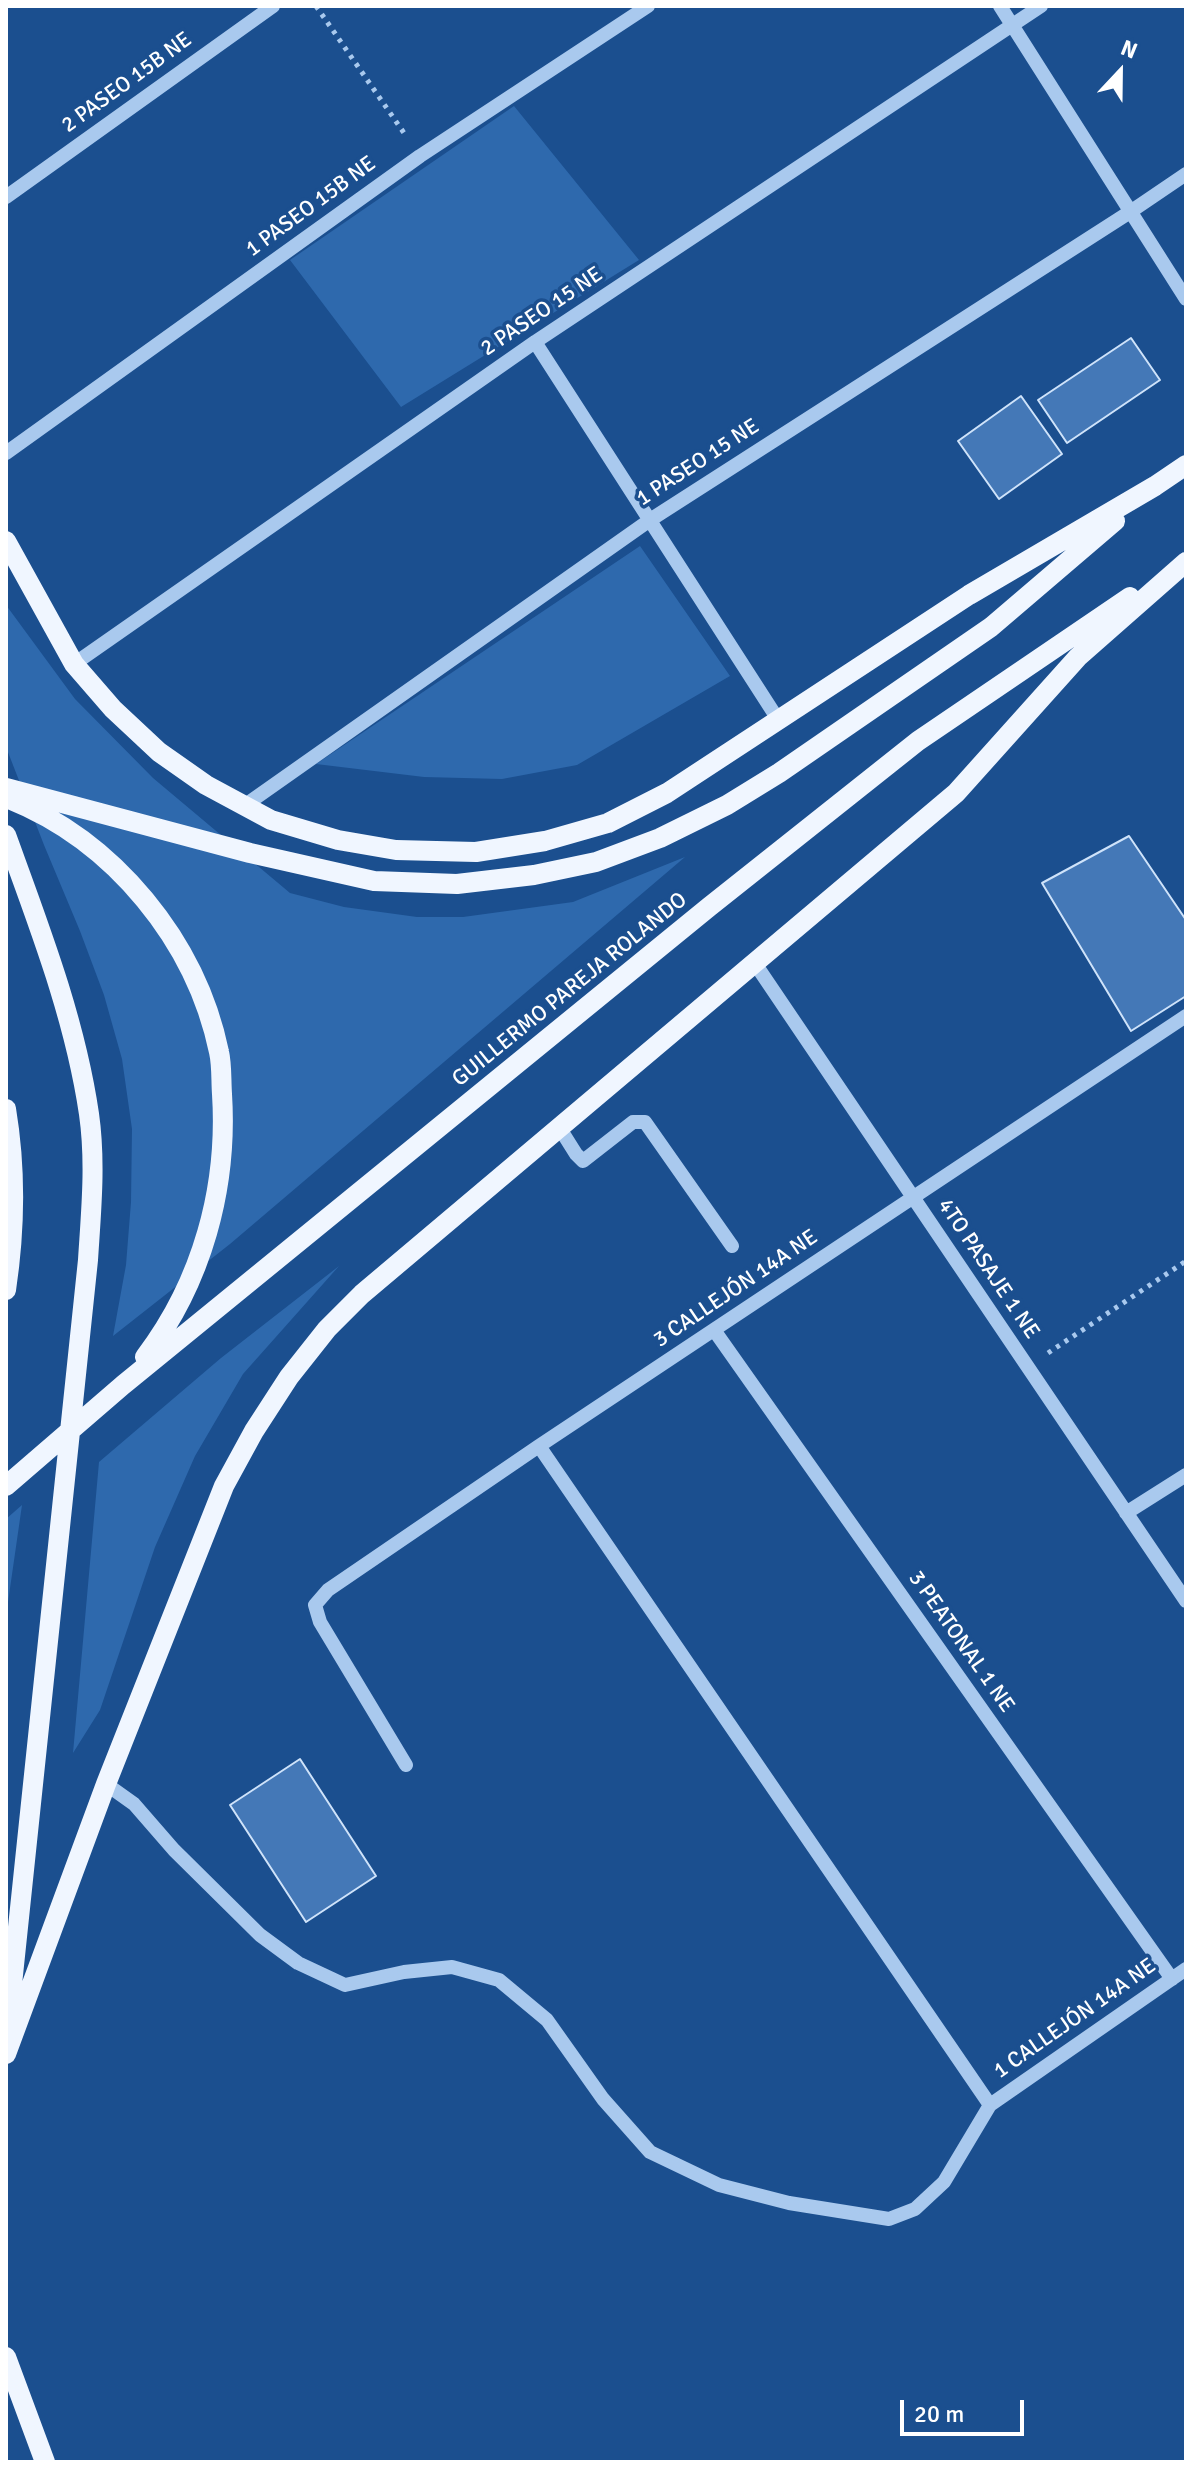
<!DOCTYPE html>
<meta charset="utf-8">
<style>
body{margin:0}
#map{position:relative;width:1192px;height:2468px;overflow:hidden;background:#1b4f8f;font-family:Signika,sans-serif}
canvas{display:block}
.frame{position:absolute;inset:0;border:8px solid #fff;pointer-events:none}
.north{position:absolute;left:1080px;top:32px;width:80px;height:80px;-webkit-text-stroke:6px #1b4f8f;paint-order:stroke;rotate:22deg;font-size:22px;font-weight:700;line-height:32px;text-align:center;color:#fff}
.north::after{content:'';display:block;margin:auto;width:28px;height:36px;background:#fff;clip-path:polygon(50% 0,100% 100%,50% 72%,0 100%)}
.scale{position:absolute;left:900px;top:2400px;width:124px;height:36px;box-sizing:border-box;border:4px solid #fff;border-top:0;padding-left:10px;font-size:24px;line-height:28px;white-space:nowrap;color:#fff;-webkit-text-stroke:6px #1b4f8f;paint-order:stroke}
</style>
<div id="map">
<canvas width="1192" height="2468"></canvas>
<div class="frame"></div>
<div class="north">N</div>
<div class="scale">20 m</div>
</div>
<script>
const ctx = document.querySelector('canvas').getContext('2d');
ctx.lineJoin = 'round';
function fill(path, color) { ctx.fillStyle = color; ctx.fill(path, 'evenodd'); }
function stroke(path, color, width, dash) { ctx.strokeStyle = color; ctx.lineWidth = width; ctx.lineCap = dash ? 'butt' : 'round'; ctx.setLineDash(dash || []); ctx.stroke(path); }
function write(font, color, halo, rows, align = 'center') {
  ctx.font = font + ' Signika,sans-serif'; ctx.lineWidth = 7; ctx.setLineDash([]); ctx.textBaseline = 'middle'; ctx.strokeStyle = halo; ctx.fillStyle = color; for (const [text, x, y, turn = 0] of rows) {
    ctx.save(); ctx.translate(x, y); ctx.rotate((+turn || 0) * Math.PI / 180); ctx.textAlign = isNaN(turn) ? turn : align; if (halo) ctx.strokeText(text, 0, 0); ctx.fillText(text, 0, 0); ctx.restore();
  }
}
fill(new Path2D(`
 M514 106 639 260 401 407 290 260Z
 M640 546 730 676 577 765 502 779 424 777 316 764Z
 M6 605 75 699 153 778 290 893 344 907 417 917H463L573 902 685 857 230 1244 113 1336 126 1265 131 1202 132 1129 122 1059 104 995 80 931 44 845 6 747Z
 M339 1266 243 1374 195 1456 155 1547 100 1710 73 1753 99 1462 221 1358Z
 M22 1505 6 1616V1519Z`), '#2e69ad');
const building = new Path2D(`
 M1131 338 1160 380 1067 443 1038 400Z
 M1021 396 1062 454 999 499 958 441Z
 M1129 836 1186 920V996L1131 1031 1042 883Z
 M300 1759 376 1876 306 1922 230 1805Z`);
fill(building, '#4478b7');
stroke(building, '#cfe3fa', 2);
stroke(new Path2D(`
 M316 6 404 133
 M1048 1353 1186 1261`), '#a9c9ee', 5, [4, 6]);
stroke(new Path2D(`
 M1000 6 1186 299
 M6 197 273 6
 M535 342 779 721
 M6 453 420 156 648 6
 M74 664 535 342 1041 6
 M244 806 650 520 1130 212 1186 174
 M754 962 1186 1601
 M559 1127 576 1154 583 1161 633 1122H645L732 1246
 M714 1330 1172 1979
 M539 1446 990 2105
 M1126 1513 1186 1475
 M406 1765 320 1622 315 1605 328 1590 539 1446 1186 1016
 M106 1784 134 1804 174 1850 260 1935 298 1963 345 1985 404 1972 452 1967 499 1980 547 2020 603 2099 650 2152 719 2185 789 2203 889 2219 915 2209 944 2182 990 2105 1186 1969`), '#a9c9ee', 14);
stroke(new Path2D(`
 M6 541 74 664 113 709 159 752 206 785 271 820 338 840 396 850 476 852 545 841 608 823 667 793 969 595 1155 486 1186 465
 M6 788 250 853 374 881 457 884 534 875 596 862 660 838 727 805 779 773 991 627 1115 521
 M9 799C114 841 196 941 219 1052 222 1065 221 1080 222 1094 228 1188 202 1282 145 1357
 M6 835C39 926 75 1018 89 1114 96 1163 91 1212 88 1260L7 2032
 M6 1109C16 1169 15 1230 6 1290
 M6 1486 123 1385 709 907 918 741 1130 597
 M6 2054 106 1784 224 1486 254 1431 289 1377 327 1329 362 1294 956 793 1078 657 1186 562
 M6 2357 45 2462`), '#f0f6ff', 20);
write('22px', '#fff', '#1b4f8f', [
 ["2 PASEO 15B NE",127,83,-36],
 ["1 PASEO 15B NE",311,207,-36],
 ["2 PASEO 15 NE",542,312,-34],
 ["1 PASEO 15 NE",698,463,-33],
 ["GUILLERMO PAREJA ROLANDO",570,990,-39],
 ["4TO PASAJE 1 NE",988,1269,56],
 ["3 CALLEJÓN 14A NE",736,1289,-34],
 ["3 PEATONAL 1 NE",961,1642,55],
 ["1 CALLEJÓN 14A NE",1075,2019,-35]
]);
</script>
